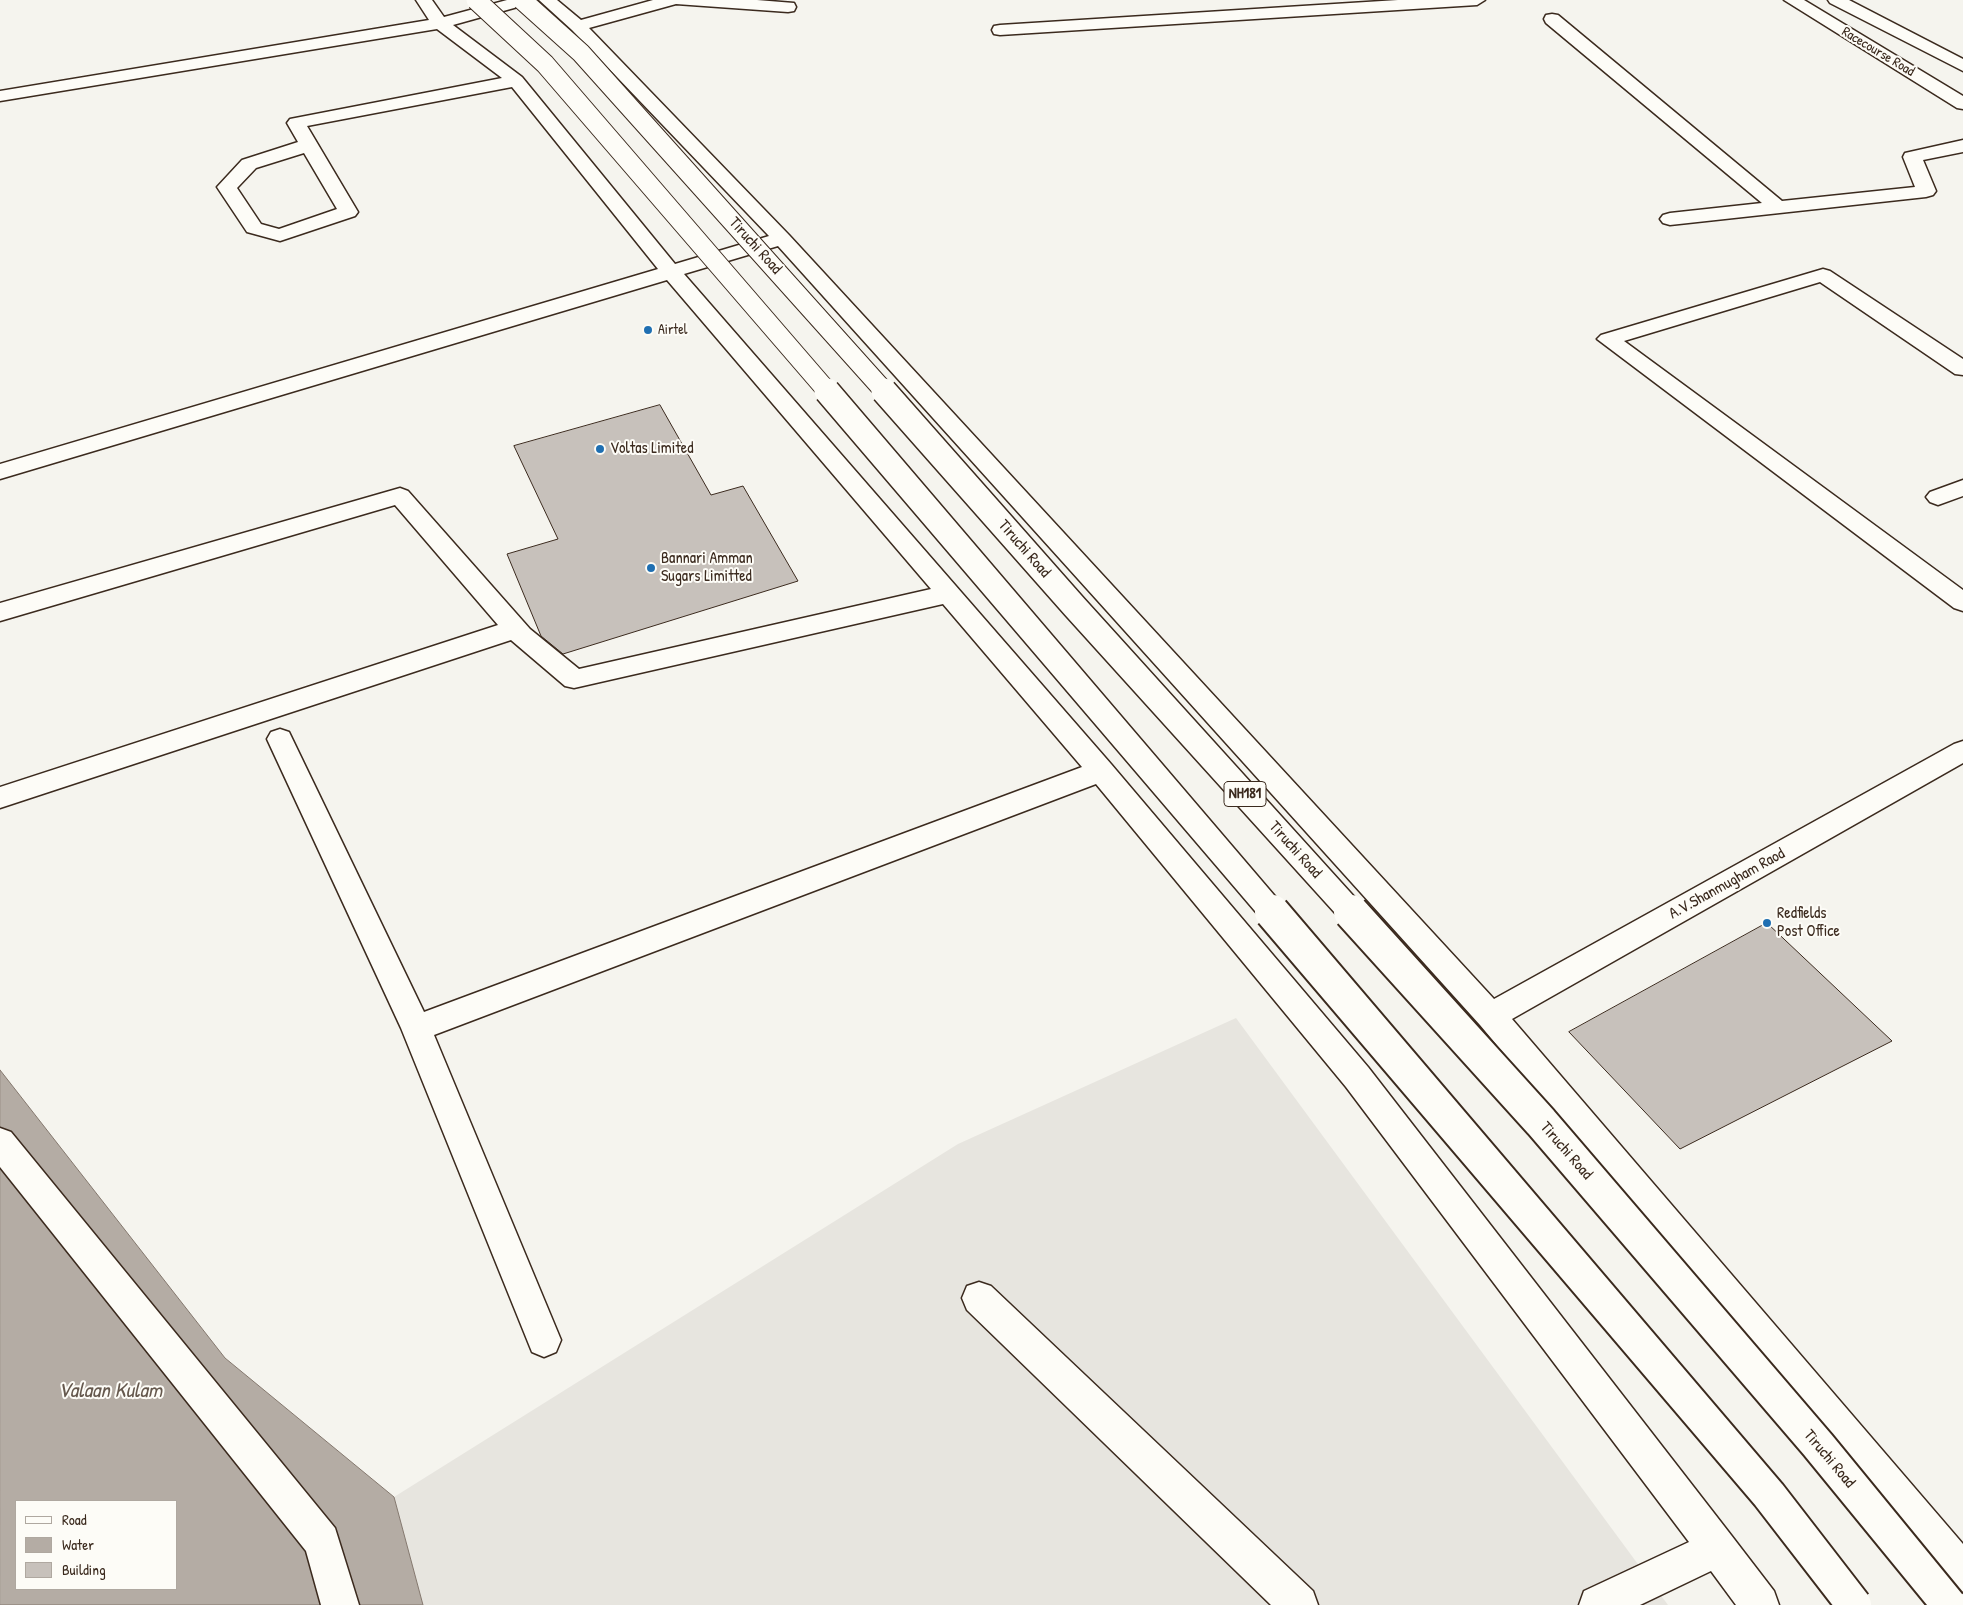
<!DOCTYPE html>
<style>
body{margin:0}
#map{position:relative;width:1963px;height:1605px;overflow:hidden;background:#f5f4ee;font-family:"Patrick Hand",sans-serif}
canvas{display:block}
.legend{position:absolute;left:15px;top:1500px;width:162px;height:90px;box-sizing:border-box;background:#fdfcf7;border:1px solid #afa8a0;margin:0;padding:6px 9px;list-style:none;font-size:15px;color:#3b2a1e}
.legend li{display:flex;align-items:center;gap:10px;height:25px}
.legend b{width:25px;border:1px solid #afa8a0}
</style>
<div id="map">
<canvas width="1963" height="1605"></canvas>
<ul class="legend">
<li><b style="height:6px;background:#fdfcf7"></b>Road</li>
<li><b style="height:14px;background:#b4aca4"></b>Water</li>
<li><b style="height:14px;background:#c7c1bb"></b>Building</li>
</ul>
</div>
<script>
const ctx = document.querySelector('canvas').getContext('2d');
ctx.lineJoin = 'round';
function fill(path, color) { ctx.fillStyle = color; ctx.fill(path, 'evenodd'); }
function stroke(path, color, width, dash) { ctx.strokeStyle = color; ctx.lineWidth = width; ctx.lineCap = dash ? 'butt' : 'round'; ctx.setLineDash(dash || []); ctx.stroke(path); }
function write(font, color, halo, rows, align = 'center') {
  ctx.font = font + ' "Patrick Hand",sans-serif'; ctx.lineWidth = 4; ctx.setLineDash([]); ctx.textBaseline = 'middle'; ctx.strokeStyle = halo; ctx.fillStyle = color; for (const [text, x, y, turn = 0] of rows) {
    ctx.save(); ctx.translate(x, y); ctx.rotate((+turn || 0) * Math.PI / 180); ctx.textAlign = isNaN(turn) ? turn : align; if (halo) ctx.strokeText(text, 0, 0); ctx.fillText(text, 0, 0); ctx.restore();
  }
}
fill(new Path2D(`
 M1236 1018 1668 1605H423L394 1497 958 1144Z`), '#e7e5df');
const water = new Path2D(`
 M0 1070 225 1358 394 1497 423 1605H0ZM16 1501H176V1589H16Z`);
fill(water, '#b4aca4');
stroke(water, '#84786e', 1);
const building = new Path2D(`
 M660 405 711 495 743 486 798 581 563 654 541 636 507 554 558 539 514 446Z
 M1767 923 1892 1041 1680 1149 1569 1032Z`);
fill(building, '#c7c1bb');
stroke(building, '#3b2a1e', 1);
const minor = new Path2D(`
 M416 0H432L444 17 507 0H534L532 3 453 25 522 77 675 264 769 236 572 30 539 0H557L581 20 653 0H757L794 3 796 7 794 11 788 12 676 4 589 28 789 235 1494 999 1954 744 1963 741V763L1512 1019 1963 1544V1592L1950 1586 1480 1025 778 246 684 274 1111 764 1368 1067 1731 1535 1774 1591 1779 1605H1736L1711 1571 1640 1605H1579L1584 1591 1689 1542 1346 1087 1096 784 434 1035 561 1340 556 1352 544 1357 532 1352 401 1028 267 739 271 732 280 729 289 732 424 1012 1082 767 943 604 574 688 565 686 511 640 0 808V787L498 625 395 505 0 621V603L400 488 408 491 530 629 579 669 931 589 667 280 0 479V464L658 269 512 87 307 126 358 212 355 216 280 241 247 232 217 187 242 160 298 142 287 123 290 119 502 78 437 29 0 101V91L429 20ZM304 153 337 209 279 229 261 224 237 188 256 168Z
 M1398 0H1485L1477 5 1000 35 994 34 992 30 994 26 1000 25Z
 M1784 0H1804L1963 96V109L1957 108Z
 M1828 0H1849L1963 59V71L1830 3Z
 M1552 14 1558 15 1782 201 1915 187 1903 157 1905 153 1963 140V152L1923 160 1936 191 1933 195 1926 197 1670 225 1663 223 1660 219 1663 215 1670 213 1762 203 1546 23 1544 19 1546 15Z
 M1823 269 1830 271 1963 359V375L1955 374 1820 282 1624 341 1963 590V611L1954 608 1597 339 1601 335Z
 M1963 480V496L1938 505 1930 502 1926 497 1930 492Z
 M0 1128 11 1132 335 1528 359 1605H321L306 1551 0 1167Z
 M979 1282 991 1286 1313 1591 1318 1605H1271L967 1310 962 1298 967 1286Z`);
stroke(minor, '#3b2a1e', 3);
fill(minor, '#fdfcf7');
const highwayBridgeFar2 = new Path2D(`
 M476 0 545 64 828 392
 M522 0 581 53 885 392`);
const highwayBridgeFar1 = new Path2D(`
 M827 391 1273 913
 M884 391 1074 606 1352 913`);
const highwayBridge = new Path2D(`
 M1272 912 1769 1495 1854 1605
 M1351 912 1541 1122 1818 1445 1949 1605`);
stroke(highwayBridgeFar2, '#3b2a1e', 21, []);
stroke(highwayBridgeFar1, '#3b2a1e', 28, []);
stroke(highwayBridge, '#3b2a1e', 38, []);
stroke(highwayBridgeFar2, '#fdfcf7', 19);
stroke(highwayBridgeFar1, '#fdfcf7', 25);
stroke(highwayBridge, '#fdfcf7', 34);
for (const [x, y, r, color] of [
 [648,330,5,"#1f6fb2"],
 [600,449,5,"#1f6fb2"],
 [651,568,5,"#1f6fb2"],
 [1767,923,5,"#1f6fb2"]
]) { const dot = new Path2D(); dot.arc(x, y, r, 0, 2 * Math.PI); ctx.fillStyle = color; ctx.fill(dot); stroke(dot, '#fdfcf7', 2); }
write('14px', '#3b2a1e', '#fdfcf7', [
 ["Racecourse Road",1878,52,31]
]);
write('14px', '#3b2a1e', '#fdfcf7', [
 ["Airtel",658,330]
], 'left');
for (const [x, y, w] of [
 [1245,794,42]
]) { const box = new Path2D(); box.roundRect(x - w / 2, y - 12.5, w, 25, 4); ctx.fillStyle = '#fdfcf7'; ctx.fill(box); stroke(box, '#3b2a1e', 1); }
write('bold 15px', '#3b2a1e', null, [
 ["NH181",1245,794]
]);
write('16px', '#3b2a1e', '#fdfcf7', [
 ["Tiruchi Road",755,246,48],
 ["Tiruchi Road",1024,549,49],
 ["Tiruchi Road",1295,850,48],
 ["A.V.Shanmugham Raod",1727,884,-29],
 ["Tiruchi Road",1566,1151,49],
 ["Tiruchi Road",1829,1459,50]
]);
write('16px', '#3b2a1e', '#fdfcf7', [
 ["Voltas Limited",610,449],
 ["Bannari Amman",661,559],
 ["Sugars Limitted",661,577],
 ["Redfields",1777,914],
 ["Post Office",1777,932]
], 'left');
write('italic 21px', '#65584d', '#fdfcf7', [
 ["Valaan Kulam",110,1391]
]);
</script>
